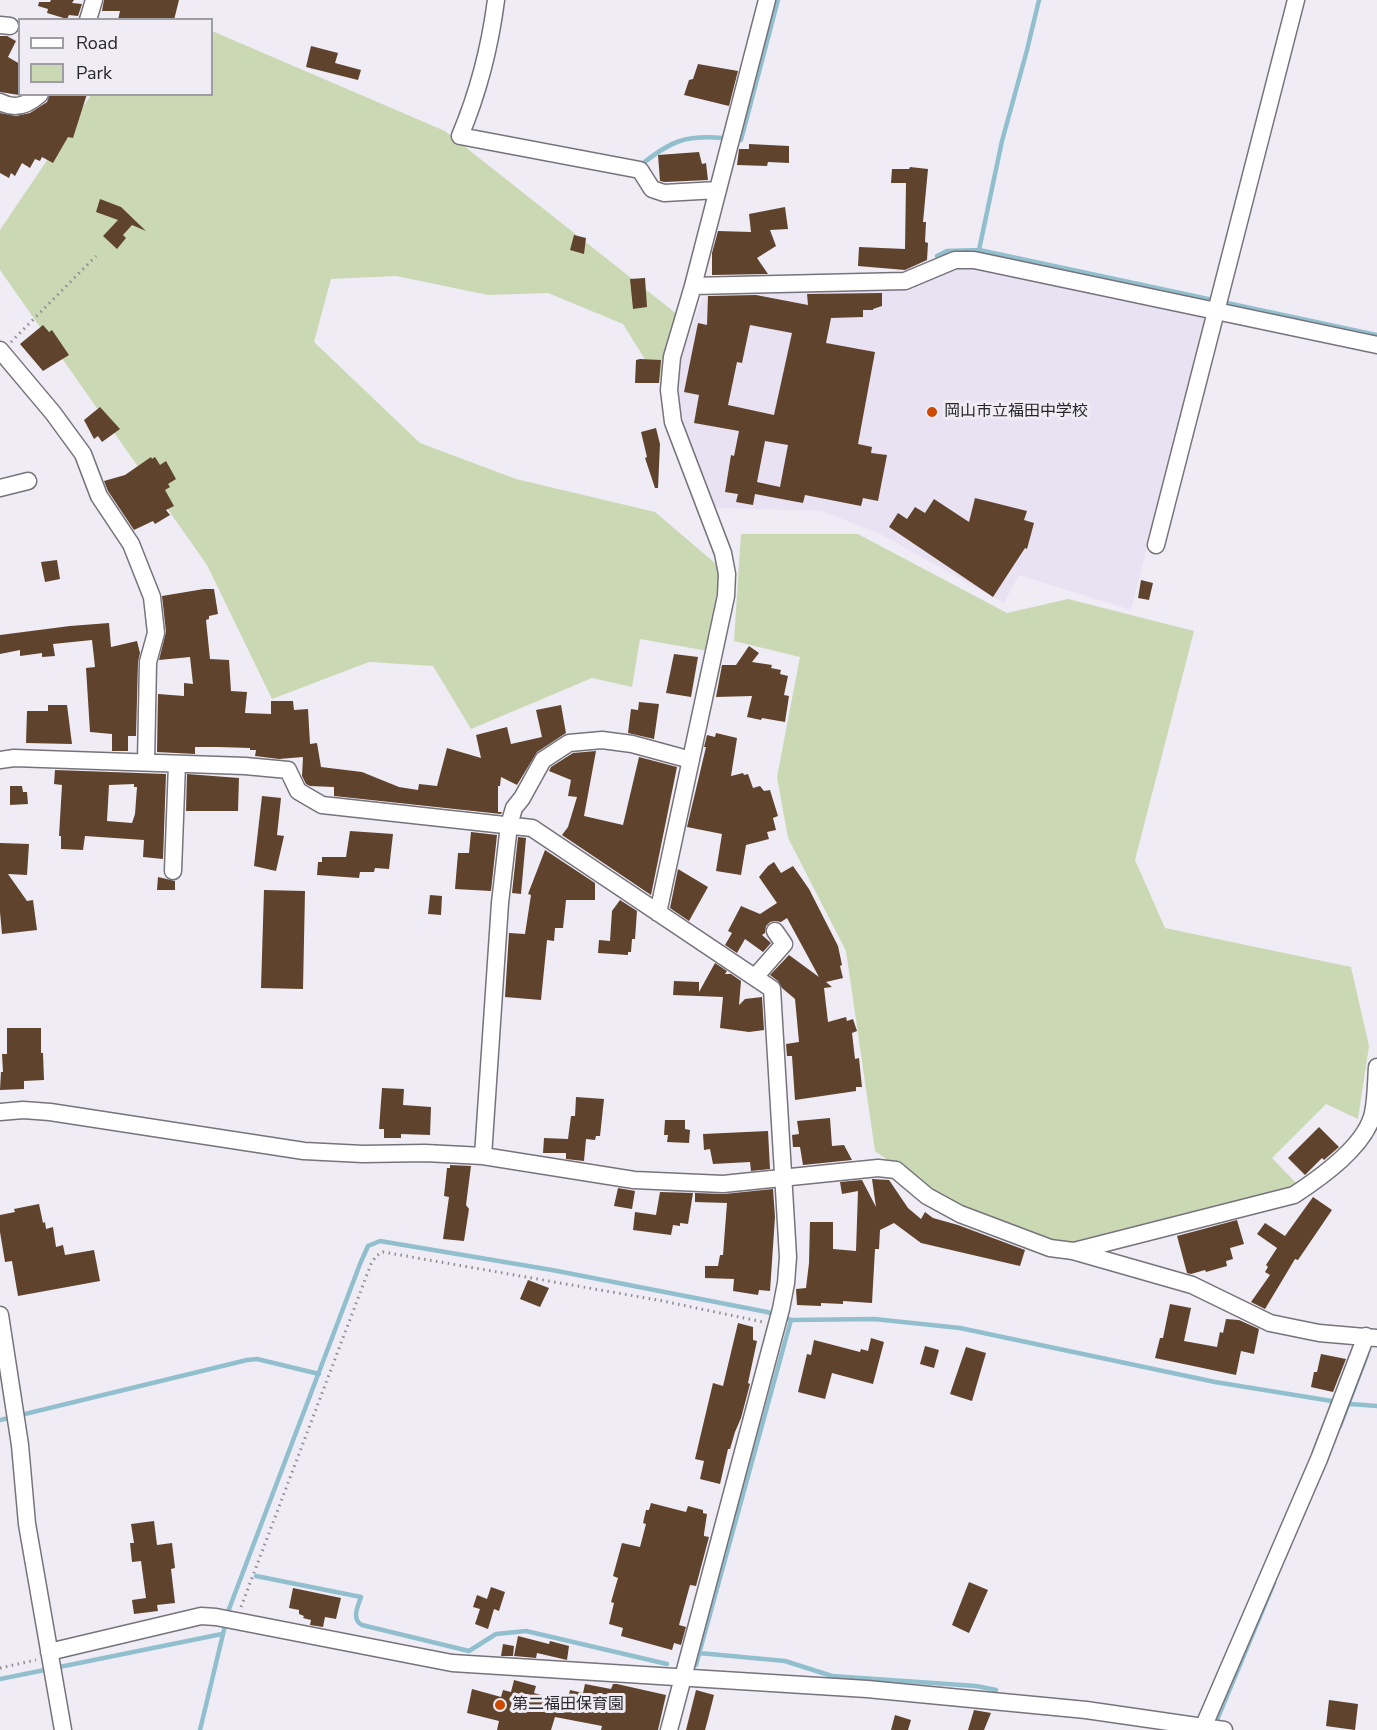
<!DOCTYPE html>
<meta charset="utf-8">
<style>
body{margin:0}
#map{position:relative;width:1377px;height:1730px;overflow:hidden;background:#efecf5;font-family:"Nunito Sans",sans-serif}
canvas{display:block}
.legend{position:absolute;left:18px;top:18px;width:195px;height:78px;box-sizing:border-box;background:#efecf5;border:2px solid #9f9da4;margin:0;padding:8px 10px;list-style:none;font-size:18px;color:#27262a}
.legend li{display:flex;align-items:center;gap:12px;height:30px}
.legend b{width:30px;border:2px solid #9f9da4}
</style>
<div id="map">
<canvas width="1377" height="1730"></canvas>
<ul class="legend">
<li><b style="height:8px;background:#fff"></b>Road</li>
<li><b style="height:16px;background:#cad9b4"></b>Park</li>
</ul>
</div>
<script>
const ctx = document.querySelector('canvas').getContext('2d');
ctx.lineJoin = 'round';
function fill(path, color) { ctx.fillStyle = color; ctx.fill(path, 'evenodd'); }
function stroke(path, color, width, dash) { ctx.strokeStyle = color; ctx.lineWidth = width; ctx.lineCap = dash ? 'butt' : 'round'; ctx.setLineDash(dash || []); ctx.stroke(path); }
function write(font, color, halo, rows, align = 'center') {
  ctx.font = font + ' "Nunito Sans","Noto Sans JP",sans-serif'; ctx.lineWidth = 6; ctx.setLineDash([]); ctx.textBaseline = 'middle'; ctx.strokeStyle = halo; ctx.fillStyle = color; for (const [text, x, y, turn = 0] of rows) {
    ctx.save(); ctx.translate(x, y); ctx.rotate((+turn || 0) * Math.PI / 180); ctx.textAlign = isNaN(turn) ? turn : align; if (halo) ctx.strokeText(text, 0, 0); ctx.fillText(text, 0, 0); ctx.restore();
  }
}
fill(new Path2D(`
 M970 263 1207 314 1131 610 1019 575 1004 603 880 534 822 511 715 508 685 437 678 388 680 360 703 297 909 287Z`), '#e8e2f3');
fill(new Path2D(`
 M212 31 445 131 678 315 659 382 623 324 548 293 488 295 396 276 331 279 314 342 420 443 516 479 655 512 722 569 708 651 640 639 632 687 592 678 471 729 433 666 369 662 272 699 207 565 0 270V230L91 95 212 94Z
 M741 534H858L1007 613 1068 599 1194 631 1135 860 1165 928 1351 967 1369 1046 1358 1119 1326 1104 1272 1158 1298 1185 1074 1247 945 1201 875 1151 846 951 788 838 777 777 800 657 734 641Z`), '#cad9b4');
stroke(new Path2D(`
 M739 140H741L778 0
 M642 164C671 141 685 135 723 138
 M979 250 1002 141 1027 50 1039 0
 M937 256 947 251 979 250 1377 335
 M0 1420 247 1360 257 1359 319 1374
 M1340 1426 1367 1355
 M256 1576 361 1597C358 1606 351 1619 362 1625L469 1651 496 1634 526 1631 667 1664
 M699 1653 785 1661 832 1676 976 1686 996 1690
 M696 1665 791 1320
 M0 1679 222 1634
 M1215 1725 1274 1583
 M200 1730 229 1609 360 1264 368 1246 380 1241 552 1270 767 1312 791 1320 874 1319 960 1328 1215 1382 1350 1404 1377 1406`), '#91bfcd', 4.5);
fill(new Path2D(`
 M51 0H74L72 3 82 4 78 16 69 15 67 19 47 13 48 9 38 6 39 2H50Z
 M104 0H179L174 20H118L120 11H102Z
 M0 36H7L16 41 8 57 20 64 19 95 0 92Z
 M311 46 338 53 335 63 361 70 358 80 306 67Z
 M698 64 738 71 729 106 684 95 689 80 693 79Z
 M50 94H87L73 138 68 137 53 163 42 157 40 161 35 159 30 168 22 163 15 176 11 173 9 178 0 173V113L16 116 30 113 47 102Z
 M749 144 789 146V163L768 162 767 166 737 165 739 149H749Z
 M699 152 702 164 706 163 708 180 665 182 660 181 658 155Z
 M910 167 928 169 923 222H926L925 242 928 243 927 260 905 270 858 266 859 247 905 249 906 183H891L892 169H909Z
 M100 199 121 207 146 231 132 225 123 235 126 238 117 249 103 236 118 220 96 212Z
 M785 207 788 229 770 230 776 246 757 258 768 274 712 275V253L718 231 751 232 749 214Z
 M574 235 586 238 584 254 570 250Z
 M645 278 647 307 633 309 630 279Z
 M882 293V306L873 309V310H863V317L831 318 826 343 875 352 858 444 872 447 871 453 887 455 878 501 863 498 861 506 805 495 803 503 755 494 753 505 736 502 738 494 725 492 731 455 734 456 739 431 694 423 699 395 684 392 698 323 707 325 708 296 756 295 808 305 807 294ZM750 325 792 333 774 415 728 405 737 362 742 363ZM765 441 788 445 780 487 757 482Z
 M43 325 49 332 52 330 69 355 43 371 20 344Z
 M640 359 661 360 659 383H635L636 360Z
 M100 407 120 429 102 442 98 436 94 439 84 420Z
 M656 428 660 444 658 488H655L645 458 647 457 641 432Z
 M151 457 152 459 155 457 160 465 166 461 176 479 168 484 170 487 165 490 174 506 166 510 170 515 155 524 153 521 134 530 108 491 104 481 125 475Z
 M975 498 1027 511 1024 520 1034 523 1027 549 1025 548 993 597 889 527 898 513 907 519 915 507 925 513 934 499 969 522Z
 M57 560 60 579 45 582 41 562Z
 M1141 580 1153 583 1149 600 1138 598Z
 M204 589H214L218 614 209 616V619L206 620 210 659 229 660 231 691 247 692 245 713 271 714V701H293L294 710 308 709 310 744 317 743 321 767 362 772 399 787 418 790 419 784 437 786 447 748 481 758 476 735 507 727 511 744 542 737 536 710 561 705 566 733 537 752 517 785 501 777 500 786H498V812H502L501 814 334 796V787L310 786 306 784 302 776 303 757 279 759 255 756 256 750H250V748L218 747H195V754L157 752 158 694 184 696V683L193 684 190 657 159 660 166 632 162 596Z
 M109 623 111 647 137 641 140 653 138 662 136 736H128V751H112V734L90 732 86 668 95 667 92 640 53 644 55 656 42 657V653L20 656V650L0 654V635L70 626Z
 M749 646 759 653 752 662 772 665 771 668 781 670 780 674 788 676 784 695 789 696 785 722 762 718 761 720 747 717 752 696 716 697 722 665H736Z
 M674 654 698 657 691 697 666 693Z
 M639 702 659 704 654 739 628 733 631 709 638 710Z
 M48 705H67L72 744 26 743 27 711H48Z
 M716 733 737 738 731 776 743 773 744 775 748 774 753 788 760 786 764 791 770 790 778 816 773 818 776 830 767 832 769 839 746 845 741 875 716 871 722 834 687 827 706 747H704L707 735 715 737Z
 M596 751 584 816 623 825 639 757 677 767 651 895 562 835 568 827 577 797 568 796 571 780 549 771 551 767 573 753Z
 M55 770 166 774 163 859 143 857 144 840 85 836 83 850 61 849V836H59L62 785 54 784ZM134 784V787H137L135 814 132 823 107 821 109 785Z
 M187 774 239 778 238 811H186Z
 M10 786H22L23 792H27L28 804 10 805Z
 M262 796 281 798 277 835 284 836 276 871 254 866Z
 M350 831 393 834 389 869 375 868 374 872H360L359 878 317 875 318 862H322V857H346Z
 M471 832 497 835 491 891 455 889 458 853H469Z
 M518 837 526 838 521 894 512 893Z
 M0 843 29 844 27 875 8 874 27 901 33 900 37 930 2 934 0 912Z
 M545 850 595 883V900H566L563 928H555L554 941 547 940 541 1000 505 997 509 933 525 934 531 895 528 894Z
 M774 862 781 873 793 866 809 889 838 946 842 965 840 966 843 978 826 982 832 987 824 988 828 1022 846 1017 847 1021 853 1019 857 1031 852 1033 855 1059 859 1058 862 1087H856V1091L795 1100 792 1056H787L786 1044 799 1042 795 999 782 988 778 981 770 975 789 955 819 977 787 918 781 922 775 921 770 922 766 926 765 933 762 935 771 943 763 952 745 939 737 953 725 945 732 933 728 931 741 906 760 914 777 903 759 877 768 866Z
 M678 869 708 887 689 921 670 908Z
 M158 877 175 881V890H157Z
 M264 890 305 891 303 989 261 988Z
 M430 895 442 896 441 915 428 914Z
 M620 900 637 911 635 939H632L631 952H628V955L598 953 599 940 610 941 612 911Z
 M715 963 727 971 725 974H731L741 981 739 1005 745 999 762 997 764 1030 749 1032 720 1028 723 997 673 995 674 981 699 982V992Z
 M7 1028H41V1053H43L44 1080 24 1081V1089L0 1090 1 1072H3L2 1054H7Z
 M382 1088 404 1089 403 1105 431 1107 430 1135 401 1134V1138H384V1129H379Z
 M576 1097 604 1099 600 1136H596L595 1140 586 1139 584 1161 566 1159V1153H543L544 1138 568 1139 571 1116H575Z
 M830 1118 832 1146 844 1145 852 1160 803 1165 800 1147H793L792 1135 799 1134 797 1121Z
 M665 1120H685V1129L690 1130 689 1143 667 1142 668 1135H664Z
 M1319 1127 1339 1147 1324 1160 1322 1158 1305 1175 1288 1158Z
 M768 1131 770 1169 751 1171 750 1162 713 1164 710 1149 704 1150 703 1134Z
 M450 1165 471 1166 466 1205 469 1209 464 1241 443 1239 449 1197 444 1196 447 1168H450Z
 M872 1179 889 1180 908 1208 921 1219 925 1212 933 1218 958 1225 1025 1250 1020 1266 921 1243 894 1223 880 1230 879 1249H875L872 1303 843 1301V1304L821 1303V1306L797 1305 796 1289 806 1288 809 1263 810 1222H833V1249L856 1251 858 1191 842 1194 840 1182 862 1180 876 1207Z
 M618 1188 635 1191 632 1209 614 1206Z
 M773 1189 775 1217 770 1291 759 1290 758 1295 733 1291 734 1279 705 1278V1266H718L720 1255H723L727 1203 695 1202V1193L724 1194Z
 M660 1192 693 1193 688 1224 680 1223V1226L673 1225 671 1235 633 1230 635 1212 656 1215Z
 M1313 1197 1332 1210 1298 1260 1295 1259 1265 1309 1251 1302 1270 1275 1265 1272 1268 1267 1266 1265 1277 1248 1257 1234 1265 1223 1285 1236Z
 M39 1204 43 1223 45 1222 46 1229 53 1227 56 1247 63 1245 65 1255 94 1250 100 1281 18 1296 12 1261 5 1262 0 1232V1215L15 1212 14 1209Z
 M1237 1220 1244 1244 1230 1248 1233 1259 1226 1261 1227 1266 1206 1272 1205 1270 1191 1274 1187 1273 1177 1236Z
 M528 1280 549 1288 540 1307 520 1299Z
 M1170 1304 1191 1308 1184 1341 1217 1347 1220 1332 1223 1333 1226 1319 1239 1320 1259 1329 1254 1354 1241 1351 1236 1375 1155 1358 1160 1338H1163Z
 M738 1323 753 1327V1340L757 1341 748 1383 750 1384 741 1418 735 1432 730 1449H728L720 1484 700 1479 704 1461 695 1459 713 1383 723 1386Z
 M871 1338 884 1342 873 1384 832 1373 825 1399 798 1392 807 1354 811 1355 814 1340 860 1352 861 1349 868 1351Z
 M925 1346 939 1350 934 1368 920 1364Z
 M966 1347 986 1353 972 1401 950 1394Z
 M1321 1354 1346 1359 1333 1392 1311 1387 1314 1372H1317Z
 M651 1503 686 1512 688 1506 703 1510V1513L707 1514 704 1534V1536L709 1537 696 1586 690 1585 679 1625 686 1627 681 1645 674 1643 672 1650 621 1636 623 1628 609 1624 614 1603 611 1602 618 1578 613 1576 622 1543 640 1547 646 1524 643 1523 646 1510H649Z
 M154 1521 157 1545 172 1543 175 1568 171 1569 175 1603 157 1605 158 1611 134 1614 132 1600 146 1598 141 1561 132 1562 130 1543H134L131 1524Z
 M969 1582 988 1590 969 1633 952 1625Z
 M491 1587 505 1592 499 1611 494 1609 488 1629 475 1624 480 1609 473 1607 477 1595 487 1599Z
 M293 1588 341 1598 336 1619 325 1617 323 1627 310 1625 311 1620 303 1618 304 1616 299 1614V1610L289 1608Z
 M518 1636 549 1644 550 1641 569 1646 567 1660 537 1653 536 1658 514 1656Z
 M503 1644 514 1646 513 1656H501Z
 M514 1680 536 1686 534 1693 567 1702 570 1690 583 1693 585 1684 611 1689 613 1684H617L666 1695 658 1730H601L602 1726 555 1717 551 1730H497L499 1721 467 1713 472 1689 501 1697 503 1690 511 1692Z
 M696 1690 714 1695 708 1719 705 1730H686Z
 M1329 1700 1358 1704 1355 1730 1326 1726Z
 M974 1710 991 1713 984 1730H968Z
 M895 1715 911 1720 908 1730H891Z`), '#60432d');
const minor = new Path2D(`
 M496 0C490 47 478 93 460 136L640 170 652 189 664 193 718 190
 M88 20 94 0
 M0 25 10 26
 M0 102C15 110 28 105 40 94
 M693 286 905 281 955 260H974L1377 345
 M0 350 53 413 83 454 99 496 131 544 152 597 156 633 148 662 146 762
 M0 488 28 481
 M1156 545 1296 0
 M0 760 14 758 245 766 288 770 298 791 322 805 532 828 772 989 788 1257 786 1283 781 1309 669 1730
 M173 871 177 764
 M658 913 726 596 727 574 723 553 673 422 669 390 672 357 693 286 767 0
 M755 977 784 944 775 931
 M0 1112 23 1110 50 1112 304 1151 363 1154 425 1153 483 1156 634 1180 723 1184 878 1168 896 1170 927 1196 960 1214 1050 1248 1073 1251 1192 1285 1270 1323 1319 1333 1377 1338
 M483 1156 500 903 509 825 514 808 522 798 543 760 569 743 602 740 632 744 691 760
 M1074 1251 1294 1195C1320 1178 1366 1146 1373 1113 1376 1099 1376 1082 1377 1067
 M0 1315 20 1445 27 1524 63 1730
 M49 1652 201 1616 216 1617 452 1663 867 1689 1086 1710 1224 1730
 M1202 1730 1319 1459 1366 1336`);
stroke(minor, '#76737c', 19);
stroke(new Path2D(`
 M11 342 96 256
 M241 1607 371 1264 376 1256 383 1252 663 1301 763 1322
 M0 1668 36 1660`), '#8d8b91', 3, [1.5, 4.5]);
stroke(minor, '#fff', 16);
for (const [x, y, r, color] of [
 [932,412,6,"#ce4901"],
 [500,1705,6,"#ce4901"]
]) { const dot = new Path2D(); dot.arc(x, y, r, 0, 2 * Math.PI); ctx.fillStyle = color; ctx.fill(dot); stroke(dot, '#efecf5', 2); }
write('16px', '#27262a', '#efecf5', [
 ["岡山市立福田中学校",944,412],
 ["第二福田保育園",512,1705]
], 'left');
</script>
